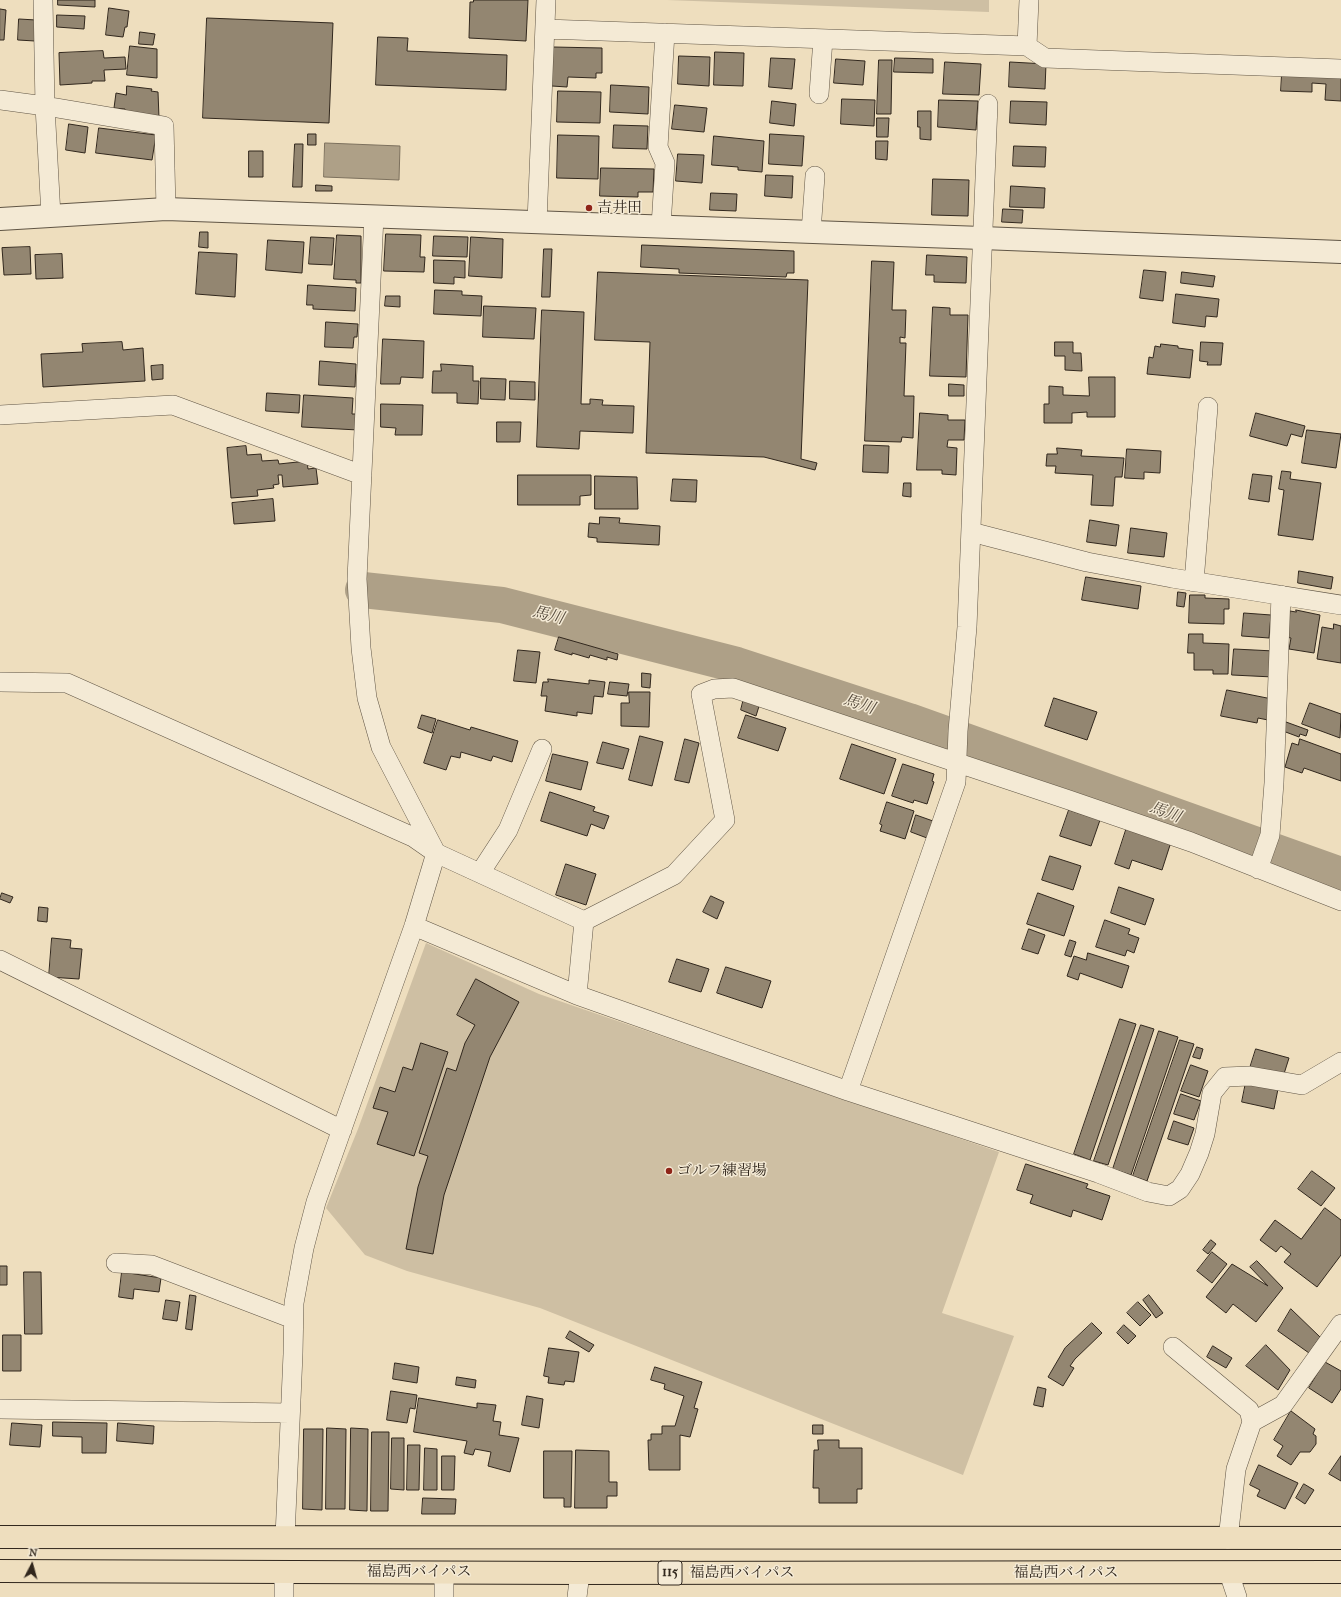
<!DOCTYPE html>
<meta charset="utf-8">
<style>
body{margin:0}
#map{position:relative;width:1341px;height:1597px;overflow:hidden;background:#eedebe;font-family:"IM FELL French Canon",serif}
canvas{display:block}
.north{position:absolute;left:12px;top:1545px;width:40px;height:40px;-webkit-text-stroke:3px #f4ead5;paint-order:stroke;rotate:6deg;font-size:11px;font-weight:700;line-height:16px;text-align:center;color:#31271d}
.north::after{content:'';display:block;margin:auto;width:14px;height:18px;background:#31271d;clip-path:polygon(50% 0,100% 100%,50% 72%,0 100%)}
</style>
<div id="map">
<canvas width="1341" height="1597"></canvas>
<div class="north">N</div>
</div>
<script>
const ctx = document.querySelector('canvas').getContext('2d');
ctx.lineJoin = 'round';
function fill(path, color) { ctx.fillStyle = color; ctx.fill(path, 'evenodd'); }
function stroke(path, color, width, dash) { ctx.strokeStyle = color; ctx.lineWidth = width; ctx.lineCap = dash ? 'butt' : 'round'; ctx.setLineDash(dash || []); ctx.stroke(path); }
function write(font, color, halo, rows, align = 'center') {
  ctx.font = font + ' "IM FELL French Canon","Noto Serif JP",serif'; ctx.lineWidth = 3; ctx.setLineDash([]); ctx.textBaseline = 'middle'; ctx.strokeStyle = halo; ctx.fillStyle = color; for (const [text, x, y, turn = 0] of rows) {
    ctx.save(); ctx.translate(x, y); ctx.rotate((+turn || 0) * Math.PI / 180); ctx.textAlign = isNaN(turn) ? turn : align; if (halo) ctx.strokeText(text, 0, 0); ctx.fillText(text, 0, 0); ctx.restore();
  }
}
fill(new Path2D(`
 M667 0H989V12Z
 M426 943 539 994 999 1152 942 1313 1014 1336 963 1475 540 1308 407 1271 365 1255 326 1208 358 1129Z`), '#cebfa3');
const water = new Path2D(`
 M325 143 400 146 399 180 324 177Z`);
fill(water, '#aea087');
stroke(water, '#7c705d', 1);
stroke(new Path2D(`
 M363 590 502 605 737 665 909 721 1341 875`), '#aea087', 36);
const building = new Path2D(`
 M58 0H95V7L58 5Z
 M474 0H528L526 41 469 38 470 2H473Z
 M109 8 129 11 127 27H125L123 37 106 35Z
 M0 9 6 10 4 40H0Z
 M57 15 85 16 84 29 57 27Z
 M207 18 333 23 329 123 203 118Z
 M19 19 36 20 35 41 18 40Z
 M140 32 155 34 153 45 139 44Z
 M378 37 408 38 407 51 507 55 506 90 376 85Z
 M130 46 157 49V78L127 75Z
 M553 47 602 48V73H596V78L568 77 567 87 552 86Z
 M103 51 104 58 125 57 126 69 104 70 105 81H92V83L60 85 59 53Z
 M715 52 744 53 743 86 714 85Z
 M679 56 710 57 709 86 678 84Z
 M771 58 795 59 792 89 769 87Z
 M895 58 933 59V73L894 72Z
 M836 59 865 61 863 85 834 83Z
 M879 60H892L891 114H877Z
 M945 62 981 64 979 95 943 94Z
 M1010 62 1046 64 1045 89 1009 87Z
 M1282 74 1341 76V101L1325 100 1326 84 1312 83V92L1281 91Z
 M611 85 649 87 648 114 610 112Z
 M127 86 152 89 151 91 158 92 159 118 124 113 125 109 114 108 116 93 126 95Z
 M558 91 601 92 600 123 557 122Z
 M842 99 875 100 874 126 841 124Z
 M939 100 978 101 976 130 938 127Z
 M772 101 796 104 794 126 770 123Z
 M1011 101 1047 102 1046 125 1010 123Z
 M675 105 707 108 704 132 672 129Z
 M918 111H931V140L920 139V127H918Z
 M877 118H889L888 137H877Z
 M69 124 88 127 85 153 66 150Z
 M614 125 648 126 647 149 613 148Z
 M99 128 156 135 152 160 96 153Z
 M308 134H316V145H308Z
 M770 134 804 136 802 166 769 164Z
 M558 135 599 136 598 179 557 178Z
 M714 136 764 141 762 172 738 170V167L712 165Z
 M876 141H888L887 160 876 159Z
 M295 144H303L302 187H293Z
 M1014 146 1046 147 1045 167 1013 166Z
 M249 151H263V177H249Z
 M678 154 704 155 702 183 676 181Z
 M601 168 654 169 653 192H638V197L600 196Z
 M766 175 793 176 792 198 765 196Z
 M933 179 969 180 968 216 932 215Z
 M316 185 332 186V191H316Z
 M1011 186 1045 188 1044 208 1010 207Z
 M711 193 737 194 736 211 710 210Z
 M1003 209 1023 210 1022 223 1002 222Z
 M200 232H208V248L199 247Z
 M386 234 421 235 420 257H425L424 272 384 271Z
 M337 235 361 236V283H356V280L334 279Z
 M434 236 468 237 467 257 433 256Z
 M311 237 334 238 332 265 309 264Z
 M471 237 503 239 502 278 469 276Z
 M268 240 304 242 302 273 266 270Z
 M642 245 794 251V273H787L786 277 679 273V269L641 267Z
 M30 247 31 274 4 275 2 248Z
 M544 249H552L550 297H542Z
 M199 252 237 254 235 297 196 294Z
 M62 254 63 278 36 279 35 255Z
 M927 255 967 257 966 283 934 282V275H926Z
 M434 260 465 261V278L454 277V284L434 283Z
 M872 261 894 262 892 310H906L905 338 900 337V343H906L904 396H914L913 438 902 437 901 442 865 441Z
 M1144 270 1166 272 1163 301 1140 298Z
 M598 272 808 280 801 459 817 463 815 470 764 457 646 453 650 342 595 340Z
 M1182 272 1215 276 1213 287 1181 283Z
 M308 285 356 288 355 311 313 309V305H307Z
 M435 290 462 291V295L482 296 481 316 434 314Z
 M1176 294 1219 299 1217 317 1206 316 1205 327 1173 323Z
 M386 296H400V307L385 306Z
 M484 306 536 308 534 339 483 337Z
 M933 307 950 308V315H968L966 377 930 376Z
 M542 310 584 312 581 404H590V399L603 400 602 405 634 406 633 433 580 431 579 449 537 447Z
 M326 322 358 324 357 337H354L353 348 325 347Z
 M383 339 424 341 423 378 401 377 400 384H381Z
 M122 342 123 350 143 348 145 381 43 387 41 354 83 352 82 344Z
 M1055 342H1073V353H1081L1082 371 1065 370V356H1055Z
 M1201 342 1223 343 1221 365H1207L1208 362 1200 361Z
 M1161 344 1178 346V348L1193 350 1190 378 1147 374 1149 357 1153 358 1155 346 1160 347Z
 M320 361 356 364 355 387 319 385Z
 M441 364 473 366V381H479L478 404 457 403V393H432L433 371H441Z
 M163 365V379L152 380 151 366Z
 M1089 377H1115V417H1087V412L1072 413V423H1044V404H1049V386L1063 387V395L1089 396Z
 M481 378 506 379 505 400 481 399Z
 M510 381 535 382V400L510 399Z
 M949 384 964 385V396H949Z
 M267 393 300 395 299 413 266 411Z
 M304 395 353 398 352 414H359L358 430 302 427Z
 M381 404 423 405 422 435H395L396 428 381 427Z
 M920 413 948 415V420H965L964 440H948L947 447 957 448 956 475 942 474V470H917Z
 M1256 413 1305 426 1302 437 1291 434 1287 446 1250 436Z
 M497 422H521L520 442H497Z
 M1307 430 1341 434 1336 468 1302 463Z
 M864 445 889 446 888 473 863 472Z
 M246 446 247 455 261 454 262 461 278 460 279 464 307 461 308 469 316 468 318 484 283 487 282 475H278L279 484 273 485 274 488 257 490 258 496 231 498 227 448Z
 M1057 448 1082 450 1081 456 1124 458 1122 477H1115L1113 506 1091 505 1093 475 1055 473 1056 466H1046L1047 454H1057Z
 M1127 449 1161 451 1160 473 1144 472V479L1125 478Z
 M1282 471 1291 472 1290 479 1321 483 1313 540 1278 535 1284 490 1279 489Z
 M1253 474 1272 476 1269 502 1249 499Z
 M518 475H591V495L580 496V505H518Z
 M595 476 637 477 638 509H595Z
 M673 479 697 480 696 502 671 501Z
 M904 483H911V497L903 496Z
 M273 499 275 521 234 524 232 503Z
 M600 517 620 518 619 523 660 526 659 545 597 542V538L588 537 589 523 599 524Z
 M1090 520 1119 525 1116 546 1087 542Z
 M1131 528 1167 533 1164 557 1128 553Z
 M1299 571 1333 577 1331 589 1298 583Z
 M1086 577 1141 586 1138 609 1082 600Z
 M1178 592 1186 593 1184 607 1177 606Z
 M1190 595H1205V598L1229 599V609H1224V624L1189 623Z
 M1296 610 1320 615 1314 653 1289 649 1291 638 1286 637 1290 611 1296 612Z
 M1244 613 1271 615 1269 638 1242 636Z
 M1334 624 1341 626V663L1317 659 1322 627 1333 629Z
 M1189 634H1203V643L1229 644 1228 674H1213V670H1194V653H1188Z
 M559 637 618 654 617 660 607 657V660L590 655 589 658 572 653V655L555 650Z
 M1234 649 1274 651 1273 677 1232 675Z
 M518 650 540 652 536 683 514 681Z
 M642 673 651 674 650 688 642 687Z
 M548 679 589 684V680L605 682 603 697 594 696 592 714 577 712V716L545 711 547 696H541L543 682H548Z
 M610 682 629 684 627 696 608 694Z
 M1227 690 1272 699 1268 720 1258 718 1257 723 1221 716Z
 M629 692H650L649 727 621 726V703H629Z
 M744 698 760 703 756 716 741 710Z
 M1054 698 1097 712 1087 740 1045 726Z
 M1310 703 1341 714 1340 738 1302 724Z
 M422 715 436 719 432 733 418 728Z
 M746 715 786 728 778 751 738 738Z
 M438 720 470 730 471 727 518 741 512 762 493 756 491 761 461 752 460 758 451 756 446 770 424 763Z
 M1286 722 1308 730 1306 736 1300 734 1299 737 1283 731Z
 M640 736 663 742 652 786 629 780Z
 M685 739 699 743 689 783 675 780Z
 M1300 739 1341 754V781L1304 768 1302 773 1285 767 1292 743 1298 745Z
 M603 742 629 749 623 769 597 763Z
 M852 744 896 759 884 794 840 779Z
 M553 754 588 762 581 790 546 781Z
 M903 764 934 774 932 781 934 782 927 804 914 800 913 803 892 796Z
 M550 792 595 807 593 811 609 816 604 829 591 824 587 836 541 821Z
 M887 802 914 811 905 839 880 831 882 825 880 824Z
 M1069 810 1100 820 1091 846 1060 836Z
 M916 815 933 821 927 838 911 832Z
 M1127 827 1171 842 1162 870 1132 860 1129 869 1115 864Z
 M1050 856 1081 866 1073 890 1042 880Z
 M566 864 596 874 586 905 556 895Z
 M1119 887 1154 899 1145 925 1111 913Z
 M2 893 13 897 10 903 0 899Z
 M1038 893 1074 906 1064 936 1027 924Z
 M711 896 724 902 717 919 703 912Z
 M39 907 48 908 47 922 38 921Z
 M1105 920 1130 929 1128 934 1139 938 1134 953 1127 950 1125 956 1096 947Z
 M1029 929 1045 935 1038 954 1022 949Z
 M52 938 71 940 70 948 82 949 79 979 49 977Z
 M1070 940 1076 942 1071 957 1065 955Z
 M1088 953 1129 966 1122 988 1080 973 1078 980 1067 976 1074 956 1086 960Z
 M677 959 709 969 701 992 669 982Z
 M726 967 771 981 762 1008 717 993Z
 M476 979 519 1002 490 1057 444 1195 433 1254 406 1249 418 1187 428 1156 419 1153 447 1068 456 1071 465 1043 475 1025 457 1015Z
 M1120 1019 1136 1024 1090 1160 1074 1154Z
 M1141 1025 1154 1029 1108 1165 1094 1161Z
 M1159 1031 1178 1037 1131 1175 1113 1169Z
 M1180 1040 1194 1044 1147 1181 1133 1176Z
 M421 1043 448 1052 414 1156 377 1144 388 1112 373 1108 380 1087 395 1092 403 1067 412 1070Z
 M1197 1047 1203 1049 1200 1059 1193 1057Z
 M1256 1049 1289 1058 1283 1077 1250 1068Z
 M1191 1065 1208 1071 1199 1097 1181 1091Z
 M1246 1082 1278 1089 1274 1109 1242 1102Z
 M1181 1094 1201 1101 1194 1120 1174 1114Z
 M1174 1121 1194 1128 1188 1145 1168 1139Z
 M1026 1164 1088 1184 1086 1188 1110 1196 1102 1220 1073 1210 1071 1217 1030 1203 1033 1195 1017 1190Z
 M1312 1171 1335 1188 1321 1206 1298 1189Z
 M1325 1208 1341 1220V1255L1317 1287 1284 1262 1291 1254 1281 1246 1276 1252 1260 1240 1275 1220 1301 1239Z
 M1211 1240 1216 1244 1208 1254 1203 1250Z
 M1212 1252 1227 1264 1212 1283 1197 1271Z
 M1257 1261 1283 1288 1256 1322 1233 1304 1226 1313 1206 1297 1232 1264 1268 1286 1250 1267Z
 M0 1266H7V1285H0Z
 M24 1272H41L42 1334H25Z
 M122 1272 161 1278 159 1292 134 1289 133 1299 119 1297Z
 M190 1295 196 1296 192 1330 186 1329Z
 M1149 1295 1163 1313 1156 1318 1143 1300Z
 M166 1300 180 1302 177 1321 163 1319Z
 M1138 1302 1151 1315 1140 1326 1127 1313Z
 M1291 1309 1320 1337 1309 1353 1278 1331Z
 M1092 1323 1102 1333 1075 1359 1070 1366 1074 1368 1063 1386 1048 1377 1065 1348Z
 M1124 1325 1136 1336 1128 1344 1117 1333Z
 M570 1331 594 1345 589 1352 566 1338Z
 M3 1335H21V1371H3Z
 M1266 1345 1290 1370 1278 1390 1246 1366Z
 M1213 1346 1232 1358 1226 1368 1207 1357Z
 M549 1348 579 1352 574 1382 565 1381 564 1385 548 1383 549 1377 544 1376Z
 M1325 1362 1341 1371V1389L1332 1403 1309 1388Z
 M395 1363 419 1367 417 1383 393 1379Z
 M655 1367 702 1382 694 1408 698 1409 690 1437 680 1435V1470H649L648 1440H651V1434H662V1426H675L684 1396 664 1389 665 1384 651 1380Z
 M457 1377 476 1380 475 1388 456 1385Z
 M1038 1387 1046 1389 1043 1407 1034 1405Z
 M391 1391 417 1395 415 1409 410 1408 407 1423 387 1420Z
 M527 1396 543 1399 539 1428 522 1425Z
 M419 1398 477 1408V1403L496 1405 493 1421 501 1422 499 1435 519 1438 510 1472 488 1466 491 1452 475 1449 473 1455 464 1453 467 1441 414 1432Z
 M1291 1411 1315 1429 1313 1434 1316 1436V1444L1310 1452H1300L1291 1465 1277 1456 1283 1446 1274 1440Z
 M53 1422 107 1423 106 1453H82V1437L53 1436Z
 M12 1423 42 1425 40 1447 10 1445Z
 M118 1423 154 1426 153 1444 117 1441Z
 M813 1425H823V1434H813Z
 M327 1428 346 1429 345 1509H326Z
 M351 1428 368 1429 367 1511 350 1510Z
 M304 1429H323L322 1510 303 1509Z
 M372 1432H389L388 1511H371Z
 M392 1438H404V1490L391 1489Z
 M818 1440H839V1448H862V1489H857V1503H819V1488H813L814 1450H818Z
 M408 1445H420L419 1490H407Z
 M425 1448 437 1449V1490H424Z
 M576 1450 609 1451V1482H617V1496H607V1508H575Z
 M544 1451H572L571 1507H564V1498H544Z
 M442 1456H455L454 1490H442Z
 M1341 1456V1481L1329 1474Z
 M1259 1465 1298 1483 1285 1509 1257 1496 1260 1490 1250 1485Z
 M1304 1484 1314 1490 1305 1504 1296 1498Z
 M423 1498 456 1499 455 1514H422Z`);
fill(building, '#938671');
stroke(building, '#31271d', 1);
const minor = new Path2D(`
 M43 0 45 106 164 126 166 209
 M545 29 1027 46 1029 0
 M1027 46 1045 58 1341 69
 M819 94 823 39
 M0 100 45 106 51 216
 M374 216 357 579 361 648 367 698 381 747 436 853 584 921 674 875 725 820 701 694 714 689 733 688 1069 800 1191 842 1341 901
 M537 222 546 0
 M661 226 665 163 658 147 665 33
 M811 232 815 176
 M0 415 173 405 362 475
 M971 532 1087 562 1172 578 1341 605
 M1194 582 1208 407
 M0 682 67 683 413 837 436 853 414 926 316 1202 304 1248 294 1303 293 1354 285 1537
 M1258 869 1270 835 1274 783 1281 595
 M480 873 508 830 542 749
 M414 926 577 995 848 1091 1098 1173 1148 1192 1169 1196 1180 1189 1190 1174 1199 1153 1205 1134 1212 1093 1225 1077 1250 1076 1302 1085 1341 1062
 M0 960 342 1130
 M577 995 584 921
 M848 1091 956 782 958 731 967 627 988 104
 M116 1263 152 1265 293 1319
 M1173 1347 1249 1410 1252 1422 1236 1469 1228 1539
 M0 1409 290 1413
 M1252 1422 1283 1405 1341 1324
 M284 1572V1597
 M444 1572V1597
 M1229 1573 1237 1597
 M577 1597 580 1573`);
const tertiary = new Path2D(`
 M0 219 166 209 982 238 1341 252`);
const trunk = new Path2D(`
 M0 1537 1341 1538
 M0 1571 580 1573 1341 1572`);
stroke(minor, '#605545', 20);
stroke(tertiary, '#605545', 24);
stroke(trunk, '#31271d', 24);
stroke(minor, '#f4ead5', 19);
stroke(tertiary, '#f4ead5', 22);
stroke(trunk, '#eedebe', 22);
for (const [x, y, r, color] of [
 [589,208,4,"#8f2418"],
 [669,1171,4,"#8f2418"]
]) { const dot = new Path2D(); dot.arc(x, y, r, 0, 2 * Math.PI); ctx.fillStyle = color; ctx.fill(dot); stroke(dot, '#f4ead5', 1.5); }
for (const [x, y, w] of [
 [670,1573,24]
]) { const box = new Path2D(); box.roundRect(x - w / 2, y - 12, w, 24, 3); ctx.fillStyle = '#f4ead5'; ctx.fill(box); stroke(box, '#31271d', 1); }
write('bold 14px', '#31271d', null, [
 ["115",670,1573]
]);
write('15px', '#31271d', '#f4ead5', [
 ["吉井田",597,208],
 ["ゴルフ練習場",677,1171]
], 'left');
write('15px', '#31271d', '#f4ead5', [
 ["福島西バイパス",419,1572],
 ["福島西バイパス",742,1573],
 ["福島西バイパス",1066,1573]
]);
write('italic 16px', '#564b3d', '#f4ead5', [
 ["馬川",548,616,14],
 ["馬川",859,705,18],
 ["馬川",1165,813,20]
]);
</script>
